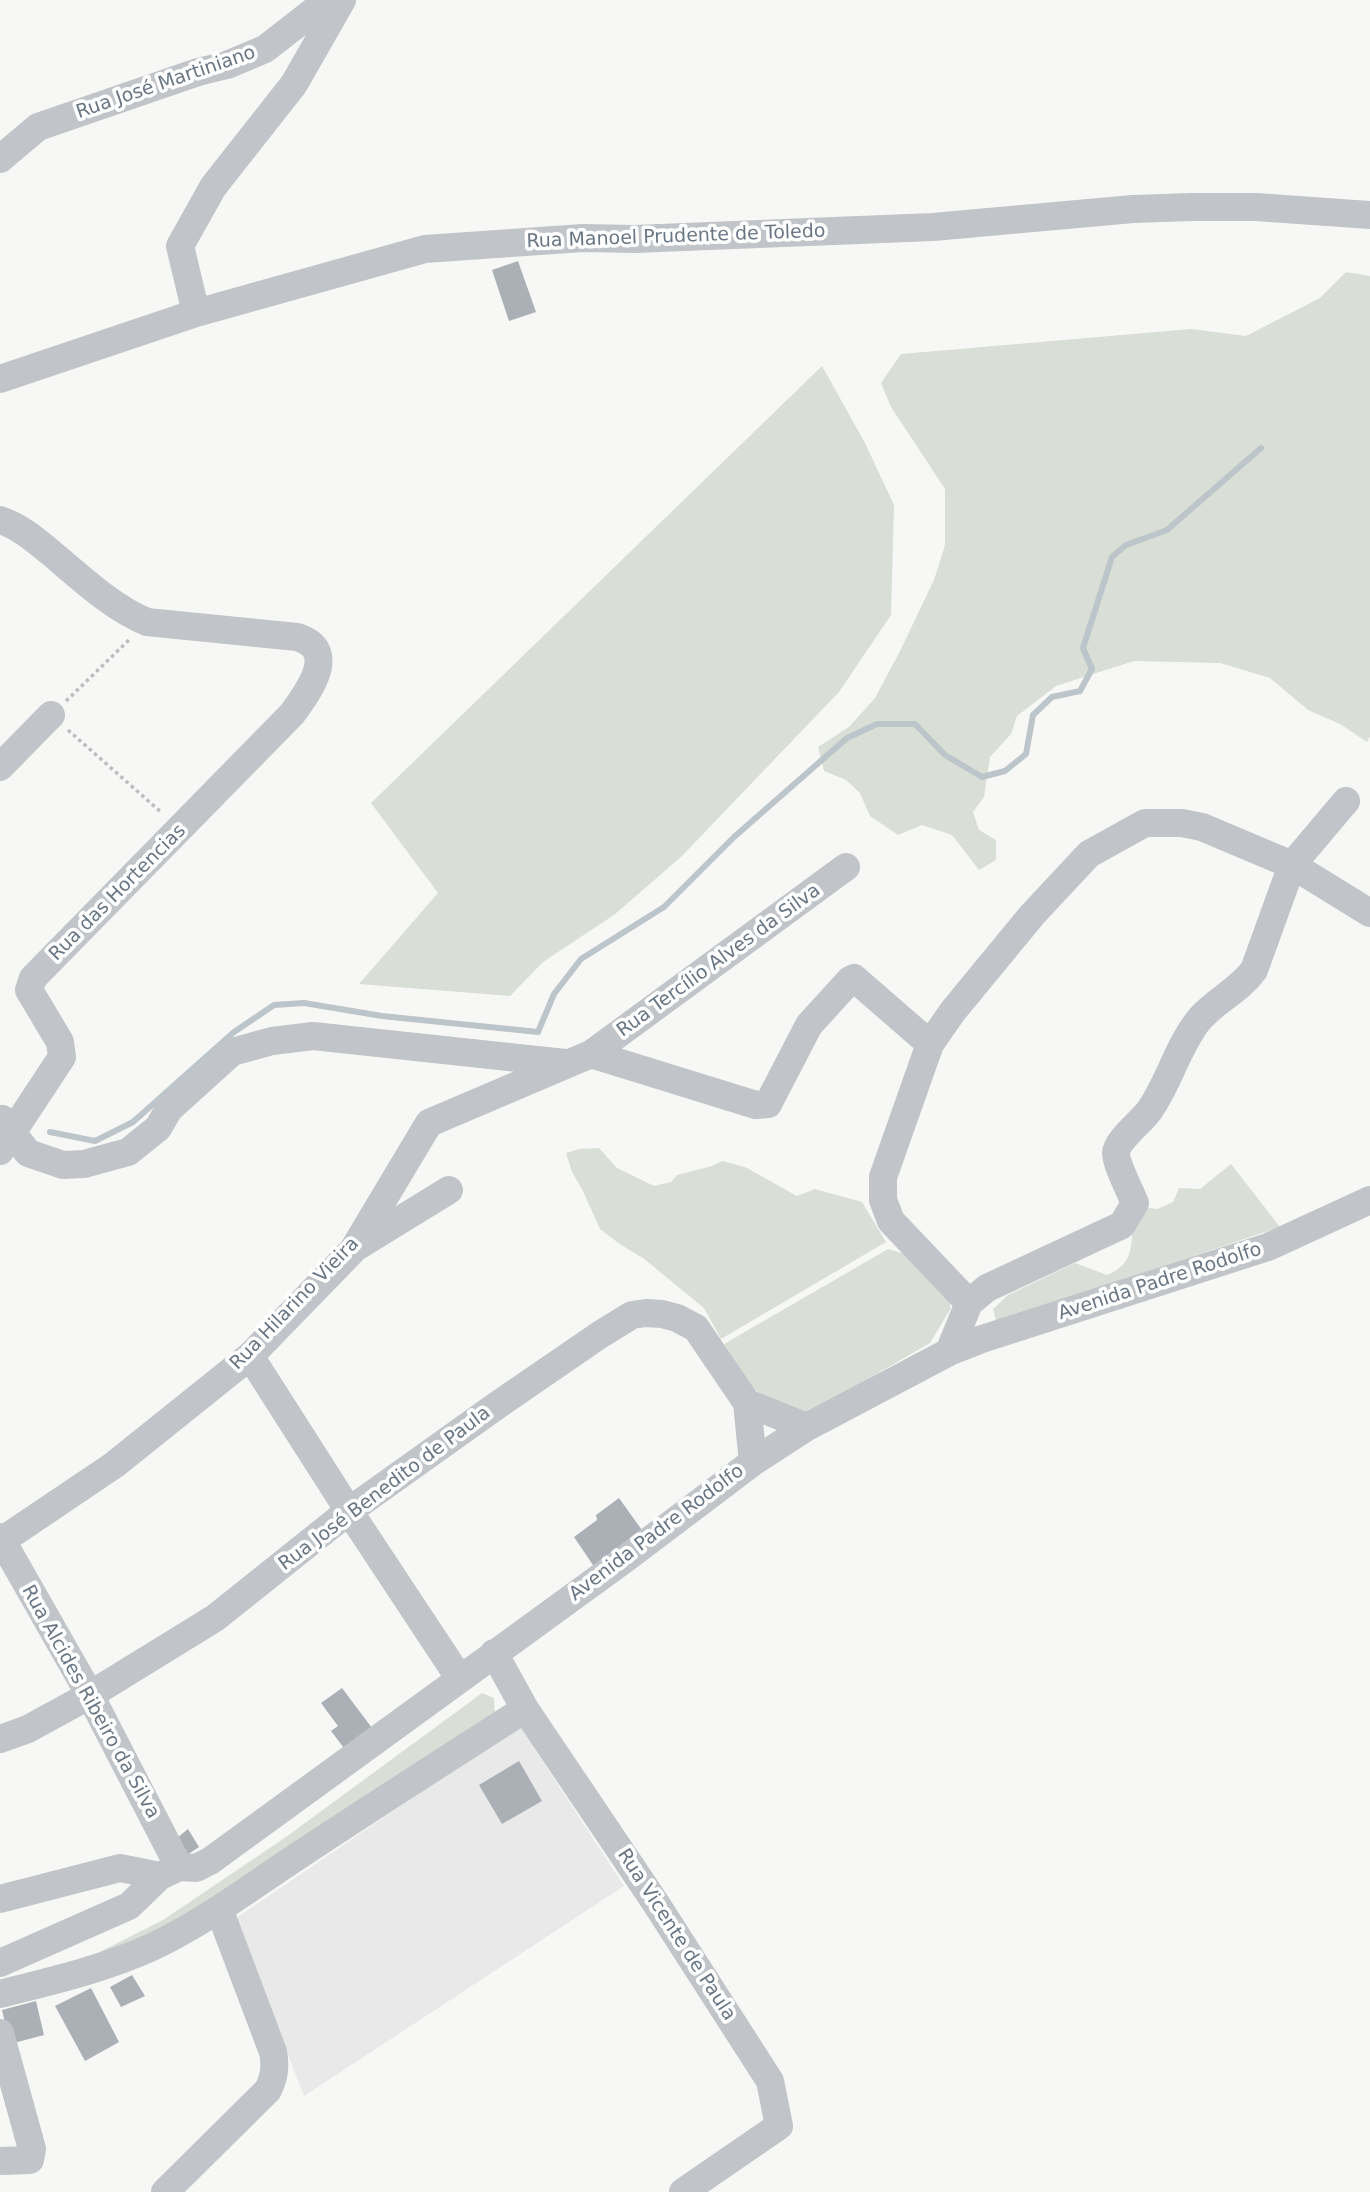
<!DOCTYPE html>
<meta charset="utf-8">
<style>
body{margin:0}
canvas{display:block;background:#f7f8f5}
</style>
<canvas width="1370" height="2192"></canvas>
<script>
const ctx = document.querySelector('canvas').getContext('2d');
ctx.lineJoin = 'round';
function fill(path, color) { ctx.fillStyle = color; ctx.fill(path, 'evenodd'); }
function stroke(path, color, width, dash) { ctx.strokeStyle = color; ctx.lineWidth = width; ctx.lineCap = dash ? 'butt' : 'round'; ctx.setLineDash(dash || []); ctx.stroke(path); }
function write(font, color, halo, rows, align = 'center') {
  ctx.font = font + ' "DejaVu Sans",sans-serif'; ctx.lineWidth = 7; ctx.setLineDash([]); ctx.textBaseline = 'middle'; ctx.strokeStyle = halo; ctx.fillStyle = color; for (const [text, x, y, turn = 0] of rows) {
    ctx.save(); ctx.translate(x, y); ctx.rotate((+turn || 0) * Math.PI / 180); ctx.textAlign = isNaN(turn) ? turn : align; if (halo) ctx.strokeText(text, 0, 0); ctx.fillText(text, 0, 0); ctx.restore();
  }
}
fill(new Path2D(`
 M519 1725 624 1886 304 2096 235 1919Z`), '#e8e9e8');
fill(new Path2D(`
 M1346 272 1370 276V736L1367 742 1340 724 1308 710 1270 678 1220 663 1134 661 1056 686 1017 716 1011 734 990 757 984 797 973 812 979 830 996 840V860L979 870 952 835 922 825 898 835 870 816 860 793 846 780 824 771 818 747 849 727 875 698 900 651 934 580 945 545V489L891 407 881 383 901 354 1191 329 1246 336 1320 298Z
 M822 366 865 443 894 505 891 615 839 692 682 856 614 915 543 962 510 996 359 984 438 893 371 803Z
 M599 1148 617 1168 654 1186 671 1182 677 1175 712 1166 722 1161 745 1167 797 1196 815 1189 862 1202 886 1242 721 1339 704 1308 643 1258 621 1245 600 1229 582 1189 572 1172 566 1153 579 1149Z
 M1231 1164 1280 1227 1018 1315 996 1321 993 1309 1008 1295 1075 1263 1107 1275C1136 1263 1130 1244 1134 1216L1143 1207 1157 1209 1173 1202 1179 1188 1200 1189Z
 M888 1249 905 1254 948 1297 951 1308 930 1343 807 1414 764 1398 752 1387 724 1344Z
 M482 1693 494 1698 495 1717 166 1932 52 1976 163 1920 286 1837Z`), '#d9ded6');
stroke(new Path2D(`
 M50 1132 95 1141 133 1122 234 1032 274 1005 304 1003 382 1016 538 1032 554 994 581 959 664 907 734 837 847 738 877 724H915L945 755 982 777 1005 771 1026 754 1033 715 1052 697 1080 691 1092 669 1083 648 1112 557 1126 545 1167 530 1261 448`), '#bcc5ca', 6);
fill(new Path2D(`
 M518 261 536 312 509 321 492 270Z
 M619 1498 644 1533 595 1568 574 1537 597 1520 596 1515Z
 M342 1688 375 1732 347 1752 331 1731 338 1726 321 1703Z
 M519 1761 542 1801 502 1824 479 1785Z
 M188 1829 199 1847 187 1855 177 1838Z
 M132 1975 145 1996 121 2007 110 1987Z
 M91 1988 119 2042 85 2061 55 2006Z
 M36 2001 44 2035 10 2044 2 2010Z`), '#aab0b6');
stroke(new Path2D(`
 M66 701 131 638
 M68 730 162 813`), '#bbbdc0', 3.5, [3.5, 3.5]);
stroke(new Path2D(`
 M0 159 38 127 198 72 227 65 265 49 328 0
 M196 313 180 246 213 187 294 84 342 0
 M0 379 196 313 425 249 583 238 635 239 933 227 1133 209 1192 207H1256L1370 215
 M0 520C19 526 34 539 50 552 80 577 111 607 147 622L297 637C340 650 308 692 292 714L33 978 29 990 60 1042 62 1057 0 1151
 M0 767 51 715
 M591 1054 846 867
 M2 1119 28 1153 63 1165 84 1164 128 1152 158 1128 169 1109 232 1052 272 1041 313 1036 565 1063
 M358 1246 449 1190
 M969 1303 891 1221 883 1200V1177L930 1044 953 1011 1032 915 1089 854 1145 823H1182L1202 827 1292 865 1370 913
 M949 1352 969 1303 987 1288 1122 1225 1135 1203C1130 1191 1116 1164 1116 1153 1117 1140 1141 1122 1149 1111 1169 1083 1177 1048 1198 1021 1214 1001 1239 991 1254 970L1292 865 1346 801
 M250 1356 349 1511 460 1679
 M753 1462 747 1403 807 1427
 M0 1537 90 1695 179 1867
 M0 1542 114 1465 250 1356 353 1250 429 1123 591 1054 756 1105 768 1104 809 1025 850 980 854 978 930 1044
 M494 1653 525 1709 655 1902 770 2081 779 2126 683 2192
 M0 1739 28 1729 90 1695 215 1618 349 1511 499 1404 601 1334 632 1315 646 1313 662 1314 677 1318 696 1328 747 1403
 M0 1899 120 1868 160 1876
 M0 1963 129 1906 160 1876 179 1867 196 1868 210 1861 625 1559 753 1462 807 1427 949 1352 982 1339 1268 1247 1370 1200
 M0 1994C51 1981 104 1969 152 1947 205 1922 252 1886 301 1854 375 1805 450 1757 525 1709
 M0 2033 32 2149 30 2160 0 2161
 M165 2192 268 2090C274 2077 276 2067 273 2052L219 1909`), '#c1c4c8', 28);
write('19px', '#697684', '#fff', [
 ["Rua José Martiniano",166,83,-19],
 ["Rua Manoel Prudente de Toledo",676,237,-2],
 ["Rua das Hortencias",118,893,-45],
 ["Rua Tercílio Alves da Silva",719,961,-36],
 ["Avenida Padre Rodolfo",1160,1282,-18],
 ["Rua Hilarino Vieira",295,1304,-46],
 ["Rua José Benedito de Paula",385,1489,-37],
 ["Avenida Padre Rodolfo",657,1533,-37],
 ["Rua Alcides Ribeiro da Silva",90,1702,61],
 ["Rua Vicente de Paula",676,1935,57]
]);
</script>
